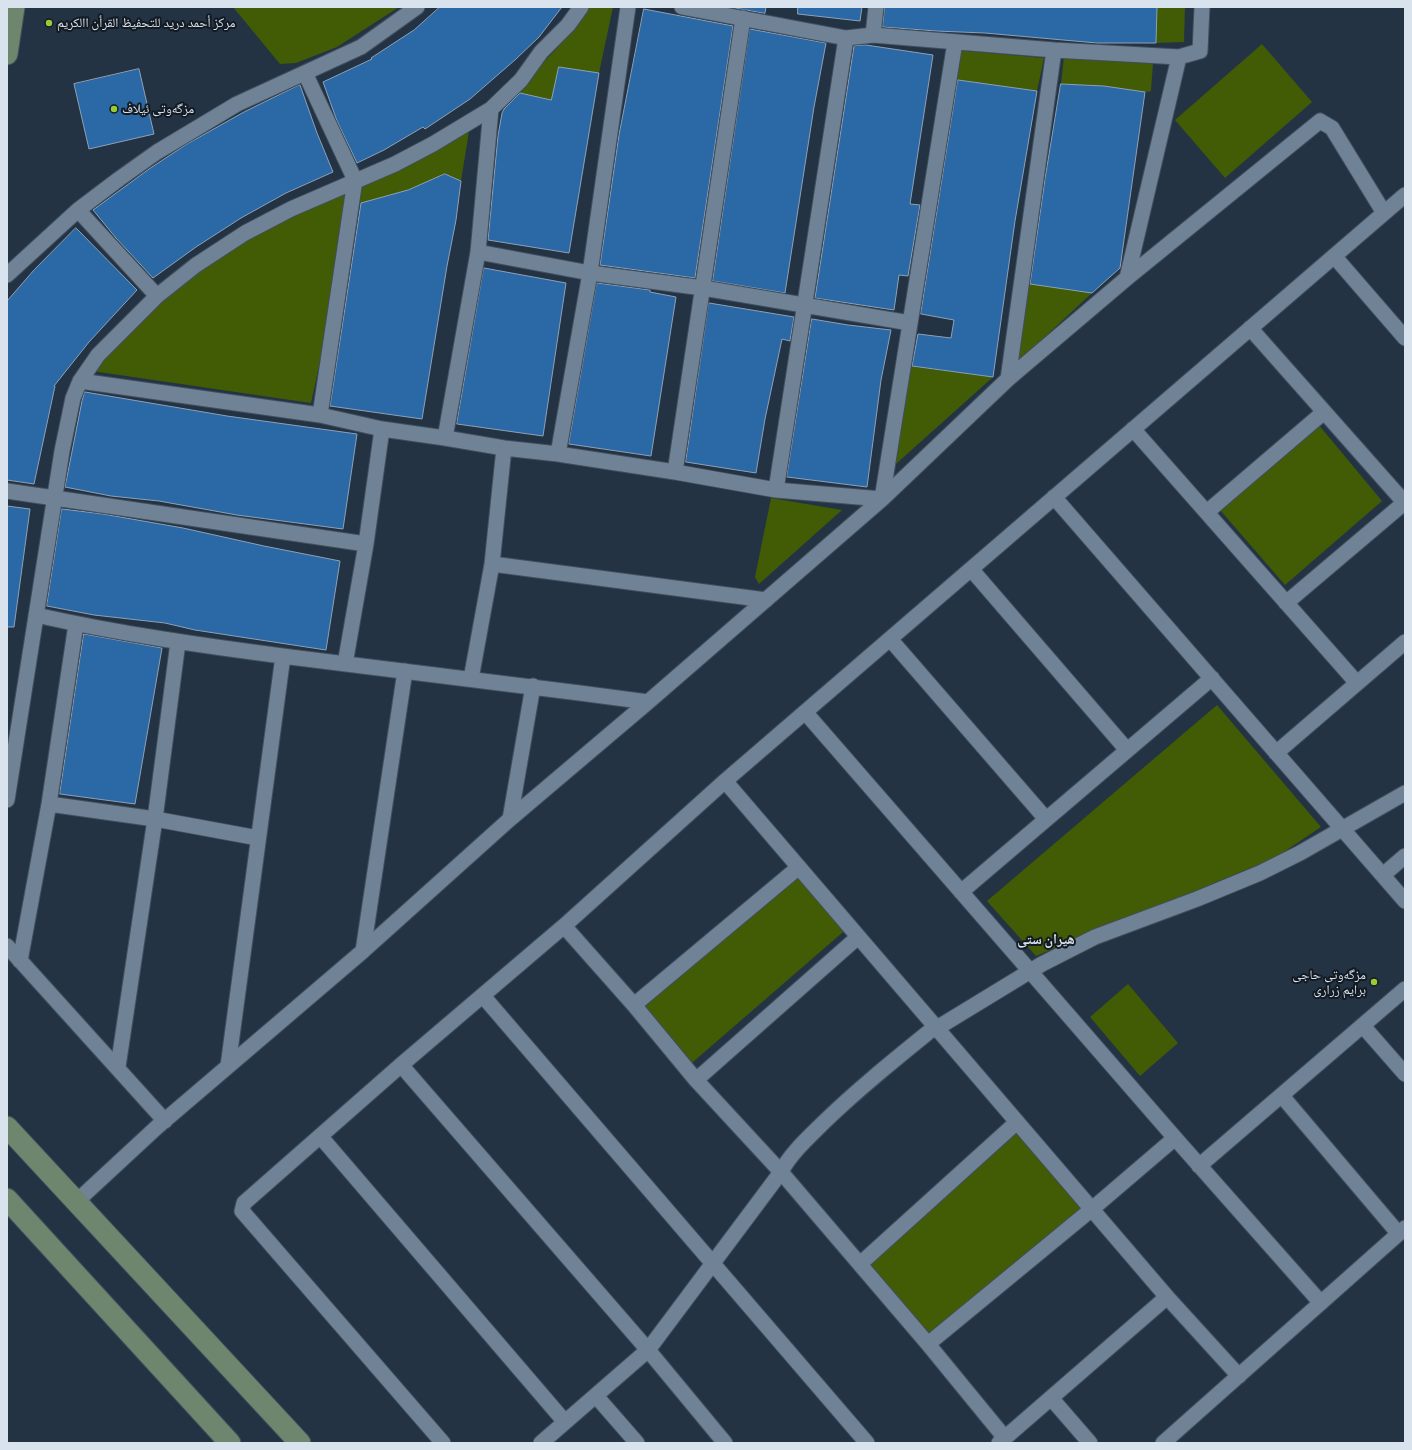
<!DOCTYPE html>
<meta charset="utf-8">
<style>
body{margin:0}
#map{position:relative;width:1412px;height:1450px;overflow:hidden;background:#233344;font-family:"Fira Sans Condensed",sans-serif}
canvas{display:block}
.frame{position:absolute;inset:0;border:8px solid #d9e3ee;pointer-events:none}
</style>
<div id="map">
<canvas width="1412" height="1450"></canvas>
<div class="frame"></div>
</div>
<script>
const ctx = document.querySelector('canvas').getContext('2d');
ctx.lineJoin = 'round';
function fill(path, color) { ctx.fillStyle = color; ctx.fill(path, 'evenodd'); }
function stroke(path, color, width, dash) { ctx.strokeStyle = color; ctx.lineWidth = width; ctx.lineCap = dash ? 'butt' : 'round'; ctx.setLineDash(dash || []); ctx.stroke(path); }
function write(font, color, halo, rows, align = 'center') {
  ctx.font = font + ' "Fira Sans Condensed","Noto Naskh Arabic",sans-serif'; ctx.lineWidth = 4; ctx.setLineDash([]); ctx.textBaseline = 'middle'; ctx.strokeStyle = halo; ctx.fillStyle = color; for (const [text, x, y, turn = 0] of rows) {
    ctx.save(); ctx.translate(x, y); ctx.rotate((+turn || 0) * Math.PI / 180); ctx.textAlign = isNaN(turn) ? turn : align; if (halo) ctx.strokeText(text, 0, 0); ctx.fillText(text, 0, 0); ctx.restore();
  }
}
fill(new Path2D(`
 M233 7H399L337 47 296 63 280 64Z
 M589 7H613L599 73 551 100 513 92C540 66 569 39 589 7Z
 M1157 7H1185L1184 42 1156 43Z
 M1262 44 1312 102 1225 178 1175 120Z
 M955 50 1044 58 1037 91 951 79Z
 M1064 56 1153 63 1151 91 1145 92 1104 86 1061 84Z
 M470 125 461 181 445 174 408 190 356 205 349 177Z
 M345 186 343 216 348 232 311 403 92 371V361L216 251Z
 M1028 283 1092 293 1020 360 1017 359Z
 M908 366 993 377 887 472Z
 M1318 424 1382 501 1285 585 1220 510Z
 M771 498 842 510 759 584 755 577Z
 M1217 705 1321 827 1275 858 1036 956 987 901Z
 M799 867 850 926 686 1068 634 1005Z
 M1128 984 1178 1043 1140 1076 1090 1017Z
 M1024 1123 1092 1203 928 1344 860 1264Z`), '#425b05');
const building = new Path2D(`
 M440 7H562L539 37 516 59 470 99 425 129 423 127 384 150 357 163 337 121 323 82 372 59 371 58 414 30Z
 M730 7H766L765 13Z
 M798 7H862L860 21 798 14Z
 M885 7H1157L1156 43H1097L985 33 936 31 883 27Z
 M644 9 733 26 695 278 600 265 619 135Z
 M750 29 826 43 814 107 785 293 713 281Z
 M866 45 933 55 910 204 920 205 908 276 899 275 894 310 815 298 854 46Z
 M559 67 599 73 569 253 488 240 498 136 502 113 504 109 520 93 551 100Z
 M139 69 154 134 89 149 74 84Z
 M958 80 1037 91 1015 221 993 377 912 366 918 334 951 338 954 320 921 314Z
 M1061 84 1104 86 1145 92 1120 268 1092 293 1030 284 1045 179Z
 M300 85 317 133 333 172 286 193 241 218 196 247 153 278 116 238 93 210 149 169 187 144 244 112Z
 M445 174 461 181 456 220 447 266 422 419 330 406 361 203 408 190Z
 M76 228 137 290 89 342 54 386H55L34 484 7 480V301L34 270Z
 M484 268 566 283 543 436 457 424Z
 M597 283 650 290V292L676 297 651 456 569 444Z
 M709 303 794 317 790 341 782 339 765 419 756 473 686 462Z
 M812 319 848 325 891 330 881 380 867 487 787 477Z
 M85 392 227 416 357 434 343 529 237 515 159 501 111 496 65 487 82 401Z
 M7 506 30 509 14 627H7Z
 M62 509 103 514 183 528 264 546 340 561 326 650 195 630 165 623 94 615 47 606Z
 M84 634 162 648 135 804 60 794Z`);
fill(building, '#2a69a5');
stroke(building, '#8ea1b6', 1);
const street = new Path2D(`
 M682 7 846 38 873 35 1054 50 1179 57 1200 51 1202 7
 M873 35 876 7
 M305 73 355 180 320 415
 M78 210 157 296
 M478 252 590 273 703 288 910 323
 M1334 256 1405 338
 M7 275 78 210 119 179 157 152 237 104 361 47 417 7
 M1127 278 1179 57
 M1250 328 1405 503
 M1008 379 1054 50
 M80 381 320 415 382 429 445 438 504 448 558 454 675 472 776 490 882 499 955 42
 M1133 429 1357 683
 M445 438 478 252 491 109
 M558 454 590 273 628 7
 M675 472 743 18
 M776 490 846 38
 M7 491 366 544
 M1054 497 1405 901
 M1207 512 1324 412
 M492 564 766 600
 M971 569 1127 750
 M1286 603 1404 503
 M36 615C120 634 205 646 290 657 410 672 529 686 648 702
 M890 639 1046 819
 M345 664 366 544 382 429
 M471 679 492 564 504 448
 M805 712 1175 1138 1321 1303
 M1276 753 1405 642
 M725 781 1167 1297 1239 1376
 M7 800 62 451 73 398 80 381 98 355 157 296 196 265 245 233 291 209 395 164 433 144 491 109 521 80 541 52 568 25 581 7
 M49 804 155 819 258 838
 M510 819 533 686
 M1383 875 1405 856
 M961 892 1212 678
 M564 926 634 1005 696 1080 781 1172 928 1344 1005 1438
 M7 946 165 1121
 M363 951 405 671
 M20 961 49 804 76 624
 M483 996 867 1443
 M634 1005 799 867
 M1363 1026 1405 1074
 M401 1065 648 1350 725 1443
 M228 1066 283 656
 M118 1067 155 819 178 642
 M696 1080 858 937
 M1282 1096 1398 1233
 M320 1136 565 1422
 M1199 1166 1405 989
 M76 1202 157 1127 363 951 510 819 648 702 882 499 1008 379 1127 278 1320 121 1332 128 1384 213
 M860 1264 1017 1122
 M928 1344 1092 1209 1175 1138
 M596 1396 637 1443
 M1051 1398 1090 1443
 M443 1443 242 1211 244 1203 401 1065 564 926 725 781 1405 195
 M541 1443 648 1350 781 1172C790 1154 808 1138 823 1123 857 1090 893 1061 930 1031L937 1028 1042 964 1095 937 1197 899 1260 873 1300 853 1405 793
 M999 1443 1167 1297
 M1163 1443 1405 1228`);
const secondary = new Path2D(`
 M7 54 14 7
 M7 1127 300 1443
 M7 1199 230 1443`);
stroke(street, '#414f5d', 17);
stroke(secondary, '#414f5d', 23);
stroke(street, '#708296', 15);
stroke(secondary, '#6e866d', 21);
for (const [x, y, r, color] of [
 [49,23,4,"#9acb34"],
 [114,109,4,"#9acb34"],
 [1374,982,4,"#9acb34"]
]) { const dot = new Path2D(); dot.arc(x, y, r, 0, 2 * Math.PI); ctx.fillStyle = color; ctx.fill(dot); stroke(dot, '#131a22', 1.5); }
write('13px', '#d9e3ee', '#131a22', [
 ["مركز أحمد دريد للتحفيظ القرأن االكريم",57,23],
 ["مزگەوتی ئیلاف",122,109],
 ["مزگەوتی حاجی",1366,975,"right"],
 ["برایم زراری",1366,990,"right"]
], 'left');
write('bold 14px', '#d9e3ee', '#131a22', [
 ["هیران ستی",1046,940]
]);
</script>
